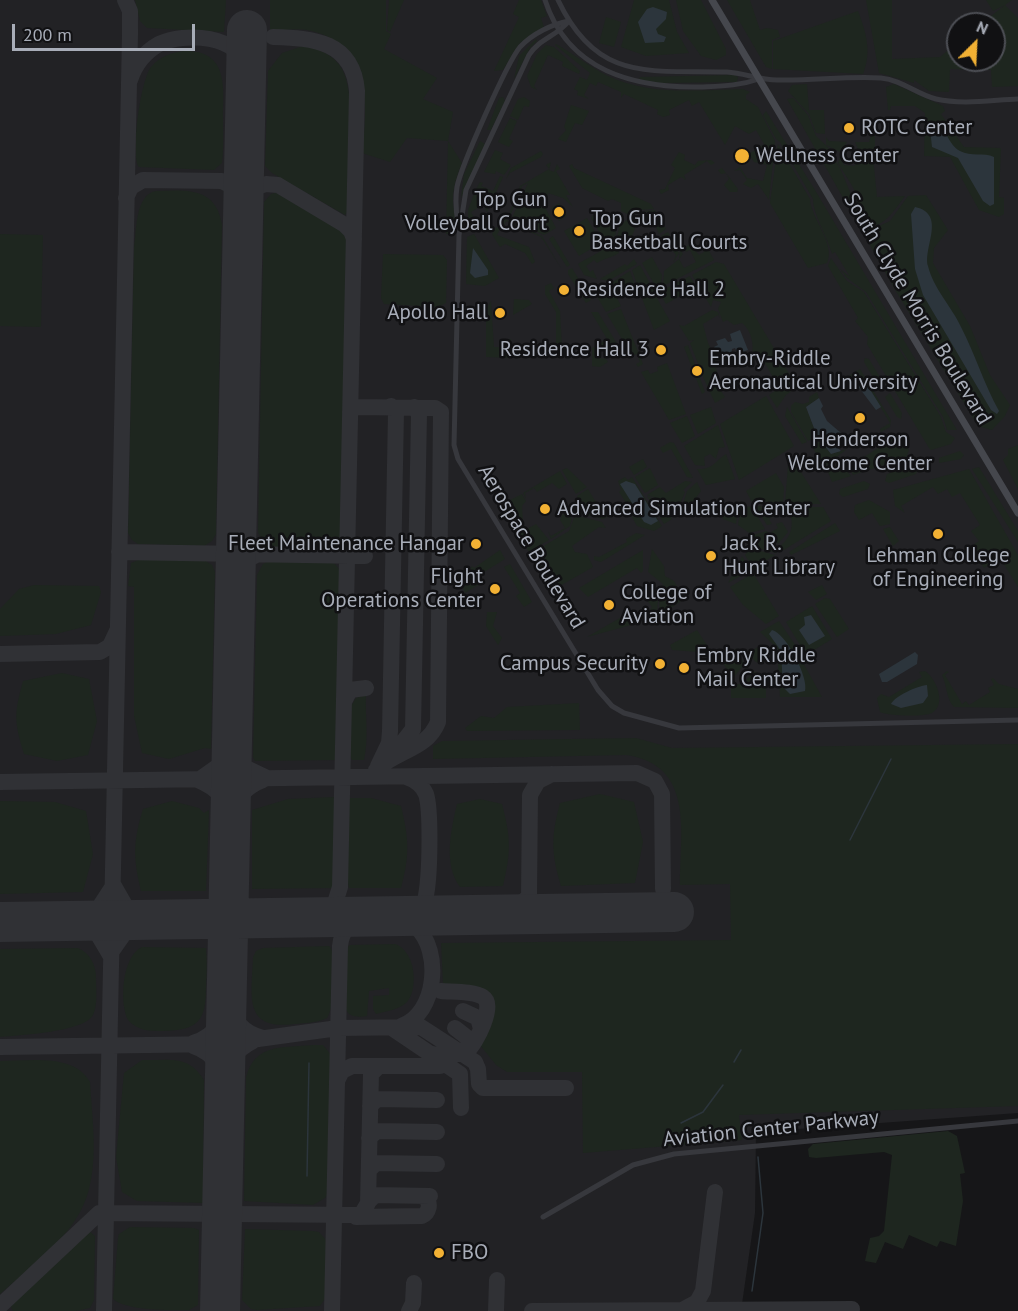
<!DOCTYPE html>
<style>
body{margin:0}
#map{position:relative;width:1018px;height:1311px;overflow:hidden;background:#161618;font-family:"PT Sans",sans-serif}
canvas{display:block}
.north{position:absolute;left:946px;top:12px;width:60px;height:60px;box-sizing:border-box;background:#111113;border:2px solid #4d4f55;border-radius:50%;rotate:24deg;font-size:16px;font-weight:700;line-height:24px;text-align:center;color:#a8adb8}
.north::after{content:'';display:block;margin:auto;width:21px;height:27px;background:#f2b134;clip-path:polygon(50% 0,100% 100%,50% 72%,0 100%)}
.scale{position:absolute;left:12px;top:24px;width:183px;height:27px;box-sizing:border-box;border:3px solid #a8adb8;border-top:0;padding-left:8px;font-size:18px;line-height:21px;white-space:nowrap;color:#a8adb8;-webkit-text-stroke:4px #111113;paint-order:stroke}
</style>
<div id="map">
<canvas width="1018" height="1311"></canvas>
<div class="north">N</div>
<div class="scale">200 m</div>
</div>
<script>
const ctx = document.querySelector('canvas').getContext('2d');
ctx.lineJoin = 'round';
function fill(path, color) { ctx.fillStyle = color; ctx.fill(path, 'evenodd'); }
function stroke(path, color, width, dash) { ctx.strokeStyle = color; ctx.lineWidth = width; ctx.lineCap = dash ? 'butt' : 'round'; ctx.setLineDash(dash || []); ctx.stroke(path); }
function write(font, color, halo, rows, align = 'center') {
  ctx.font = font + ' "PT Sans",sans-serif'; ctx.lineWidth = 5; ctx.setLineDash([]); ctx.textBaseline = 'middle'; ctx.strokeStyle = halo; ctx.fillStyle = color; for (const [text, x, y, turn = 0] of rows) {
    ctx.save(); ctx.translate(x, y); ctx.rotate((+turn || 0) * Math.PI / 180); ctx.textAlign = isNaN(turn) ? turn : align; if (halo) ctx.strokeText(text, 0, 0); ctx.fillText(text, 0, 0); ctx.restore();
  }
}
fill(new Path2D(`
 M0 0H1018V1113L756 1132 755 1213 741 1311H0ZM958 24H994V60H958Z`), '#222225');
fill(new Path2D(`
 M135 0H226L224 32 147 28 140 21Z
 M270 0H386V31L391 34 384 49 437 78 423 99 453 112 448 141 462 163C457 175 453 187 453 200 453 211 459 224 453 233L446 234 448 141 407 138 390 162 362 153C369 104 369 41 307 30 296 28 282 31 270 31Z
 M389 0H404L390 32 387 30Z
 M519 0H541L547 16 541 18 544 27 520 43 503 70 494 71 519 17 513 14Z
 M634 0H669L677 32 689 53 646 56 621 47Z
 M676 0H701L726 49V55L716 60 701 56 683 31Z
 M727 0H750L760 30 767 28 778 30 780 37 772 40V69L766 67Z
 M866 0H892V59L940 57 958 42V60H994V24H981L1005 5 993 11 986 0H1012L1005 5 1018 18V86L992 87 991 70 950 69 949 92 929 91 914 80V83L879 73Z
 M858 11C866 32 872 52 863 74L773 69V41Z
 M606 17 621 22 614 47 599 43Z
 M536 39 537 41 530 48 514 79 519 56Z
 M556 44C574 54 590 67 608 76 650 96 698 90 743 89L750 92 746 95V99L758 107 775 141 769 200 758 184 751 188 743 184 747 180 740 170 734 171 740 167 747 178 763 181 767 165 754 162 749 154 764 144 756 130 749 134 735 126 725 145 699 102 692 106 689 100 669 110 670 115 663 117 657 114 658 110 624 94 621 98V92L598 82 596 86 590 83 584 95 589 99 577 95 578 91 574 89 580 77 587 80 590 73 555 45Z
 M546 45 554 47 580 71 579 74 562 66 563 62 548 55 534 86 537 90 531 87 527 76 537 54Z
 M303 46C319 48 334 55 342 69 357 96 350 177 349 209L345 215 272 173 265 166 268 71 282 53Z
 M184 51C227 50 224 84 223 116 223 131 224 147 222 163L214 170 139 167C130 155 141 79 151 67 160 56 171 53 184 51Z
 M734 75 738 77 737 82 660 83 639 80 640 77Z
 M807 84 809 110H824L825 134 816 133 809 114 788 91 792 85Z
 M894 84 943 106 945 111 941 114 964 147 1001 148 999 197 1004 198V214L999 217 979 210 950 157 924 156 925 113 915 106H891L890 110H888L886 87Z
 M503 97 505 101 491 130H487L499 98Z
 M524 97 530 101 529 107 524 106 518 120 510 116 518 99Z
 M793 98 808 115 816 136 833 152 831 154C847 173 852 210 869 226L875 228 890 221 908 196 926 195 948 230 934 248 933 263 970 326 990 375 1010 405 1005 416 992 430 978 426 897 293 787 99Z
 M571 105 589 111 582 125 575 123 566 142 558 139 566 130 564 127Z
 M766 111 815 190 957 430H947L943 417 866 292 847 278 840 269 850 277 835 252 832 254C827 236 813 214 813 199L780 142 776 139 763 115Z
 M510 118 517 121 509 139 513 141 509 147 498 142Z
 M871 136H875V149L871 152 859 151 855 142H869Z
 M826 137 829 141 847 142 840 152 826 145Z
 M480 141 485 144 461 198 464 174Z
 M778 144 810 199C811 219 836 243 827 263L808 268 770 203Z
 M495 150 503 153 500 159 511 165 504 175 496 171 495 174 484 172Z
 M541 151 543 154 541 157 510 173 506 179 511 168Z
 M679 152 685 155 684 160 695 165 698 161 711 160 715 163 711 165 707 161 684 175 686 180 681 177 668 185 669 190 661 194 659 190 665 189 675 168 671 165Z
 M864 155 873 157 877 197 905 196C892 214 871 246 858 206 856 201 857 196 855 192 851 182 843 172 838 163L840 157 844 165 854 166Z
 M551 162 549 170 554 172 557 164 560 169 556 171 570 195H566L573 207 563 198 548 193 546 209 556 228 544 235 511 220 528 183 522 186 509 219 502 216 504 212 509 214 520 186 549 169 546 165Z
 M572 164 574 168 651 204 654 209 640 210 629 215 621 211V203L612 199 608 201 582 188 569 166Z
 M722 168 738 189 737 192H730L724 185 729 179 726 173 721 174 718 170Z
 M500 176 503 177 494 197 476 189 480 182 483 183 481 186 493 191Z
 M156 191C188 190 216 187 222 225L216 534 212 541 204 546 138 544 132 540 128 533 134 247C137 229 135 195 156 191Z
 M475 191 493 199 487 212 483 205 471 212 477 223 468 227V210Z
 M279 192 342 230 348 238 342 539 338 547 331 550 272 549 264 544 258 532 264 202 271 194Z
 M559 203 567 216 559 221 551 208Z
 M655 210 666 229 659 234 650 213 644 211Z
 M593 215 615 225 616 234 609 242H605C600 233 596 226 591 218Z
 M500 217 542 236 561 268 541 237 506 221 504 226 497 225Z
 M587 218 601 243 579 256 564 231Z
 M629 218 635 229 630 240 637 237 641 239 631 242V246L627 240 624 243 627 248 618 250 619 253C611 258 605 258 597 263L594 260 586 266 590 272 593 270 597 279 584 275 578 264C592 255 620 245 619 226Z
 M496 227 500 229 497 235 529 247 535 262 532 264 525 253 505 244 500 247 492 234Z
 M668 232 679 253 673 263 676 255 661 236Z
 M0 234 43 235 41 327 0 326Z
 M474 234 499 278 485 286 466 284 467 237Z
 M553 236 570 265 567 267 549 239Z
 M690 244 699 255 704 252 702 247 706 245 714 260 663 286 664 271 679 259 680 249 683 254 679 259 684 268 696 262 690 250 686 252 684 248Z
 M383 254 443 255 447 260 446 303 438 307 384 304 381 298Z
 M652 257 662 275 661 287 657 289 642 263Z
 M831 258 847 281 864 292 941 417 946 432 955 438 951 444 931 450 929 448 895 391 898 383 893 380 889 381 867 344 868 337 855 321 858 318 828 266Z
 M634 259 637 264 608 281 600 279 625 264 627 266Z
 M716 262 724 264 797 387 786 395 777 408 769 395 779 388 762 358 756 360 752 357C754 345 752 331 742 323L734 325 727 320 723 322 718 309 721 302 713 300 711 307 692 275Z
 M640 265 654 291 641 296 632 270Z
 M572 268 591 300 586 303 568 274V270Z
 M630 271 639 296 635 298 632 291 617 298 621 306 606 312 595 293Z
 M690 276 696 287 666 304 659 292Z
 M551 283 554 288 549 291 560 311 562 347 556 344V312L545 294V286Z
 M654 293 670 321 654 330 642 298Z
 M514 299 529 300 532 304 513 315Z
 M491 301 494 347H508L509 339H511L510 358 486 357V309Z
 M621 309 643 364 638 367 636 364 640 362 637 354 632 356 607 314Z
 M712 310 718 312 720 318 718 315 703 324 708 343 718 363 715 366 717 372 713 379 725 397 715 403 699 368 703 365 699 366 690 343 694 340 689 341 679 325 684 326Z
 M591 312H598L619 347 614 353 610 351 605 344 596 349 602 359 605 358 608 362 600 367 592 366V348L607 339Z
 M688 345 705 392 702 394 684 347Z
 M865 358 869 359 884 384 879 387 864 362Z
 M667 363 686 414 669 420 641 372 648 370 650 374 658 371 657 367Z
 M860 369 891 420 890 427 881 432 880 429 890 423 866 383 857 385 845 378Z
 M817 392 819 398 806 407 817 436 808 441 791 412V406L795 402 803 404 809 402V397Z
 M890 393 902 413 901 419 897 417 885 397Z
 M766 396 794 446 739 480 720 424Z
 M711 407 716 423 698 434 690 415Z
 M787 407 807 442 802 444 785 416Z
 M687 416 695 436 682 443 670 423Z
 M718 425 725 447 719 448 716 459 710 454 704 457 705 466 695 465 684 446Z
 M899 434 909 450 906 458 853 475 849 467Z
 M820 440 831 454 847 449 824 467 813 448Z
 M670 442 674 443 693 478 687 477 671 449 663 453 660 448Z
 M1018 445V489L1003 460 1008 455V449Z
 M960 451 964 455 961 459 939 463V458Z
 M726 454 735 479 706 485 697 469C713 470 714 462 726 454Z
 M643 459 647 467 634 475 629 467Z
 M794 461 821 504H785L788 465Z
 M842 464 851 476 832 482 828 472Z
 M913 465 918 468 916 474 889 483 885 481 887 474Z
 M979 467 1018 531V542L972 469Z
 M567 468 587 487 576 494 562 470Z
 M650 468 658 485 645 493 635 477Z
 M969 469 1018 555V587L1000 558 984 568 970 547 979 541 971 531 980 525 960 493 952 497 947 489 938 494 933 487 901 506 905 513 895 506 893 490Z
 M560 471 567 484 559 489 552 483 537 492 534 488 525 493 526 499 523 493Z
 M776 473 784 487 783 504H753L746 491Z
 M625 477 628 480 632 477 662 526 654 531 637 526 632 517 634 515 619 492 621 490 618 481Z
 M685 481 692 482 683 490 685 492 679 507 647 495 660 487 666 493Z
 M864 481 870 484 868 489 843 497 839 494 840 489Z
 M697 482 701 491 686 511 680 514 687 491Z
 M588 489 603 514 609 516 603 519 578 513 577 496Z
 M522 494 526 501 522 506 523 523 515 530 500 505Z
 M647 496 678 508V516L674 518 672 511H668L672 519 664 524Z
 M869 500 890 512V524L880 526 872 513 859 520 854 512 855 505Z
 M716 506 738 507 736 524 723 519Z
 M741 506 752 507 765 529 749 533 738 525Z
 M755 506 772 507 777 514 769 519 772 524 767 525Z
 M787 507H823L831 521 782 551 780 546C793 536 795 521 787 507Z
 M566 513 572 518 570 526 551 539 548 531 551 536 565 528 560 520 562 515Z
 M578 516 602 522 606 528 599 527 572 546 575 552 587 554 593 567 553 590 530 554 569 531 574 518Z
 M782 522 788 532 778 544 771 532 778 528 776 524Z
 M835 523 840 531 791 555 789 552Z
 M536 524 549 540 529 552 518 534Z
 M890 527 899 541 893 546 883 529Z
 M767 531 778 551 776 553 750 546V536Z
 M636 533 645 535 601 562 594 560V556L599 557 627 542 626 539Z
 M750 548 775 555 753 568 745 555Z
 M652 549 664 566 665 576 674 581 684 599 660 616 659 598 663 584 648 572Z
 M500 550 505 559 476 577 480 584 465 593 461 584 472 566 474 568Z
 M643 550V571L641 573 637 568 588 597 579 588Z
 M742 556 751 570 728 583Z
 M141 559 204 560 212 565 215 572 211 749 205 748 169 759 142 753 134 716V587L128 586 131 563Z
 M271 560 328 561 335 564 340 570 337 760 255 761 253 757 257 575 263 564Z
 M510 564 532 602 524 607 516 596 520 593 504 567Z
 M753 573 779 616 766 624 743 605 730 587Z
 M34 585 99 586 101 592 91 625 56 634 0 636V609L19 589Z
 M822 585 827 594 816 600 808 592Z
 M659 587 656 625 648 620 646 615 652 607 647 600 656 594 654 590Z
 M565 596 572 602 567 616 557 600Z
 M825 598 830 599 849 629 837 637 815 604Z
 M812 606 832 639 806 655 786 622Z
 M632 611 638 621 635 624 587 637Z
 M487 612H497L493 626 502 638 498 645 486 626Z
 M779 621 802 655 801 659 822 697H780L777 648 760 632Z
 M697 630 712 653 672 650 670 645Z
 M752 655a8 8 0 1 1 16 0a8 8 0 1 1-16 0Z
 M737 648 744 665 733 678 720 659Z
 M925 671C936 678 947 704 932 713 924 717 887 716 880 712L877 698 881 694 889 697 922 677 919 672Z
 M947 671 949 672 945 675 962 704 966 701 969 705 990 692 988 688 994 685 991 679 993 678 999 684 1018 689V708L954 707C946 699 947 685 942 675Z
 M754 672 766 675V698H731V686L743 683Z
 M62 673 89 679 97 721 88 755 57 761 24 754C14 721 14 714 23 681Z
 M366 694C365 717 369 738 364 760H352L349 753 350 708 356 698Z
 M579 703 580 730 467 731 465 728 481 716 494 718 507 707Z
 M636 738 672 748 1018 744V1106L739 1115 742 1140 583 1153 582 1072H507L496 1065 480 1045 492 1016 493 999 483 990 446 986 443 983 441 943 731 940 730 884 680 885C680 832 695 765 626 755L433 759V746L442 741Z
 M600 794 634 802 643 842 635 883 561 886C551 852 551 837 560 803Z
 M334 797 337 801 336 882 333 888 252 889V810L288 799Z
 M349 798H371L401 806C409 839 410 855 401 888H349L347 879Z
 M480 799 502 804C511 838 511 852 503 886L460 887C443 864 451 830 457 804Z
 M0 801 55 802 86 811 93 854 83 892 0 894Z
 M172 801 199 808 204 813 209 810 206 891H141C133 857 133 842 143 809Z
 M395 944C415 950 419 988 407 1002 399 1010 386 1011 376 1014L373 1009V996L389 995V988L369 991 367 1016C360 1017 350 1018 346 1010 342 1002 344 957 347 948L350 945Z
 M329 946C338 953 335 1008 327 1018 317 1023 305 1023 294 1024 242 1031 252 994 253 957L256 951 263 948Z
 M142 947 206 948C207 961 207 973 206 986 206 1021 199 1030 163 1031 149 1031 138 1031 128 1020 119 1003 122 956 142 947Z
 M78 948C90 953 96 965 96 978 96 989 98 1005 93 1015 84 1032 20 1035 0 1037V949Z
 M313 1045H323L332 1056 329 1192 325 1198 313 1205 244 1201 246 1078C254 1043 283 1048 313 1045Z
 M142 1060C169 1061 188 1054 204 1080L203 1203 137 1201 122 1192 116 1157 124 1073Z
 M0 1061C29 1061 74 1053 90 1082 92 1117 98 1155 89 1189 78 1234 33 1265 0 1294Z
 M948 1131 957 1136 965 1173 960 1174 963 1201 956 1246 940 1241 937 1247 909 1235 903 1249 885 1242 876 1263 865 1261 870 1238 879 1236 884 1231 892 1155 884 1152 816 1158 809 1157 808 1149 813 1144Z
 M130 1227 194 1228 199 1230 198 1305 189 1310C167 1310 127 1311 113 1299L118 1238 119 1234Z
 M245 1229 313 1231 319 1232 327 1241 326 1297 320 1306 257 1310 251 1309 242 1300Z
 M88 1230 95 1236 94 1300 90 1308 76 1311H13L10 1304Z`), '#1e261f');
fill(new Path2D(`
 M653 7 667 12 666 19 656 29 658 34 666 37 664 42 645 43 638 22 647 9Z
 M935 122C947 128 948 145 960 151 971 157 984 152 994 157V204L990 206 983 201 958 158 932 147 930 129Z
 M915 207C947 214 923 247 928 266 933 288 952 307 961 327 975 354 984 384 999 411L997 414 991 410 923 295 915 269 911 214Z
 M473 248 488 270V275L475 278 470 273Z
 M740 330 748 350 738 354 735 348 732 349 731 357 725 359 718 355 714 347 718 345 716 341 725 338 728 342 732 341 730 334Z
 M866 383 881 407 876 410 857 385Z
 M819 398 823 406 821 409 827 421 841 433 835 434 830 440 841 451 831 454 817 436 806 407Z
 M626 481 635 484 658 521 651 525 644 522 620 484Z
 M811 615 825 636 809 645 799 630 805 625 804 617Z
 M772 630C786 633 809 678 805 691L790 694 783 687 781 651 769 634Z
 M915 652 918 655 917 664 887 682H882L879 674Z
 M927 685 928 696 923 703 901 708 891 704C895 696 917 686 927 685Z`), '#2c353c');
stroke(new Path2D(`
 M850 840 891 759
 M734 1062 741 1050
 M681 1123 703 1112 723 1085
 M754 1129 755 1135
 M307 1176 309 1063
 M752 1291 763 1213 758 1157`), '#2c353c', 1.5);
stroke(new Path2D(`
 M273 37C313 38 353 41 357 91L340 887 334 906 314 917
 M130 80C135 64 145 52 159 44 184 32 241 34 245 70
 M126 198 131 187 143 180 222 181 238 189 243 206
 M243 206 254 188 266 184 278 185 345 225 351 231 354 239
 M350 412 355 407 435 408 441 412 438 722C427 750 397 750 376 770
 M236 523C238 538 240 551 257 554
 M119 552 365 556
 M234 583 242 562 258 554
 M0 654 100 652 110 646 117 631
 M345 700 350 690 366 688
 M231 747 244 767 265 777
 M396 751 413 729 419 414 414 407
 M378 766 389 743 390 731 396 412 391 406
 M200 779 224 762 231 747
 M198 780C215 787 229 800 230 819
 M0 782 637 773 655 781 662 794 663 889
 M230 819C234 801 244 787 263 780
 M114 886 126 907 152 919
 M493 915 515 911 529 896 530 795 538 781 552 774
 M386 916C397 918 407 920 416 927 442 950 437 1014 401 1026
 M405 916 423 905C431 892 431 809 426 794 422 785 415 780 406 777
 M73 921 98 909 111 889
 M73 921 97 933 110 955
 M112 951 126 931 151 920
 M227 998C231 1019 242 1033 263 1038
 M463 1011 478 1018 481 1029
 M392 1028 460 1074 461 1108
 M455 1028 469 1039 467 1054
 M193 1043C218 1036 225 1017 227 994
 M193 1046C217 1054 224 1072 224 1095
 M0 1047 222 1044 338 1028 421 1027 475 1062 478 1069 479 1084 483 1088H566
 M429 1053C437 1056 459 1056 467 1051 476 1044 496 1005 483 997 474 991 453 992 441 991
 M337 1081 342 1071 352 1066H440
 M226 1082C227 1063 235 1050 253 1041
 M370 1106 377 1099 437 1100
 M369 1138 377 1131 437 1132
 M369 1170 376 1163 437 1164
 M368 1202 375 1195 430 1196
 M356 1217 422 1216C429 1213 431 1204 426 1198L421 1196
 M0 1306 99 1213 361 1215 368 1203 371 1074 378 1067
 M684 1309 697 1302 703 1291 715 1192
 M104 1311 130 34V11L125 0
 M332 1311 340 946C342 927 354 919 371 916
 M409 1311 413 1303 414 1283
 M496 1311 497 1280
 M532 1311 852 1309`), '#303135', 16);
stroke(new Path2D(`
 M0 922 674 912
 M220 1311 247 30`), '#303135', 40);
stroke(new Path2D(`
 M545 0C568 71 633 88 700 87 721 86 739 86 759 79
 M558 0C597 83 650 70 727 72 744 73 760 80 777 80 811 81 846 76 881 78 902 80 916 94 936 99 962 105 992 100 1018 99
 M569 21C557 36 539 39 529 55L466 190 459 235 454 445 458 459 598 690 612 706 624 713 679 728 1018 720
 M458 224C456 212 455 200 457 187 461 166 507 63 520 47 532 34 552 24 569 21
 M543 1217 633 1165 674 1154 1018 1121`), '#37383d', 5);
stroke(new Path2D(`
 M712 0 1018 513`), '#45474d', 7);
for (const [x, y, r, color] of [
 [849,128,6,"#f2b134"],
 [742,156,8,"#f2b134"],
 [559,212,6,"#f2b134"],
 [579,231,6,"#f2b134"],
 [564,290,6,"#f2b134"],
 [500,313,6,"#f2b134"],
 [661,350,6,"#f2b134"],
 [697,371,6,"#f2b134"],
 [860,418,6,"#f2b134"],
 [545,509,6,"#f2b134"],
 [938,534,6,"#f2b134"],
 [476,544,6,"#f2b134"],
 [711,556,6,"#f2b134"],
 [495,589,6,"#f2b134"],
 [609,605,6,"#f2b134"],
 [660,664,6,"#f2b134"],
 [684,668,6,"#f2b134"],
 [439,1253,6,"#f2b134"]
]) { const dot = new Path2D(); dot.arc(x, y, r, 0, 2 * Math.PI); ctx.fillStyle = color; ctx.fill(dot); stroke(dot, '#111113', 2); }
write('21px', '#a8adb8', '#111113', [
 ["ROTC Center",861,128],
 ["Wellness Center",756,156],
 ["Top Gun",547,200,"right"],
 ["Volleyball Court",547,224,"right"],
 ["Top Gun",591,219],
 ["Basketball Courts",591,243],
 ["Residence Hall 2",576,290],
 ["Apollo Hall",488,313,"right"],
 ["Residence Hall 3",649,350,"right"],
 ["Embry-Riddle",709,359],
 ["Aeronautical University",709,383],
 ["Henderson",860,440,"center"],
 ["Welcome Center",860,464,"center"],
 ["Advanced Simulation Center",557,509],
 ["Fleet Maintenance Hangar",464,544,"right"],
 ["Jack R.",723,544],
 ["Hunt Library",723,568],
 ["Lehman College",938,556,"center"],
 ["of Engineering",938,580,"center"],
 ["Flight",483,577,"right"],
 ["Operations Center",483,601,"right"],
 ["College of",621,593],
 ["Aviation",621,617],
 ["Embry Riddle",696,656],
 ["Mail Center",696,680],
 ["Campus Security",648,664,"right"],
 ["FBO",451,1253]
], 'left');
write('21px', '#a8adb8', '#111113', [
 ["South Clyde Morris Boulevard",917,309,59],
 ["Aerospace Boulevard",531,547,59],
 ["Aviation Center Parkway",771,1129,-6]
]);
</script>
